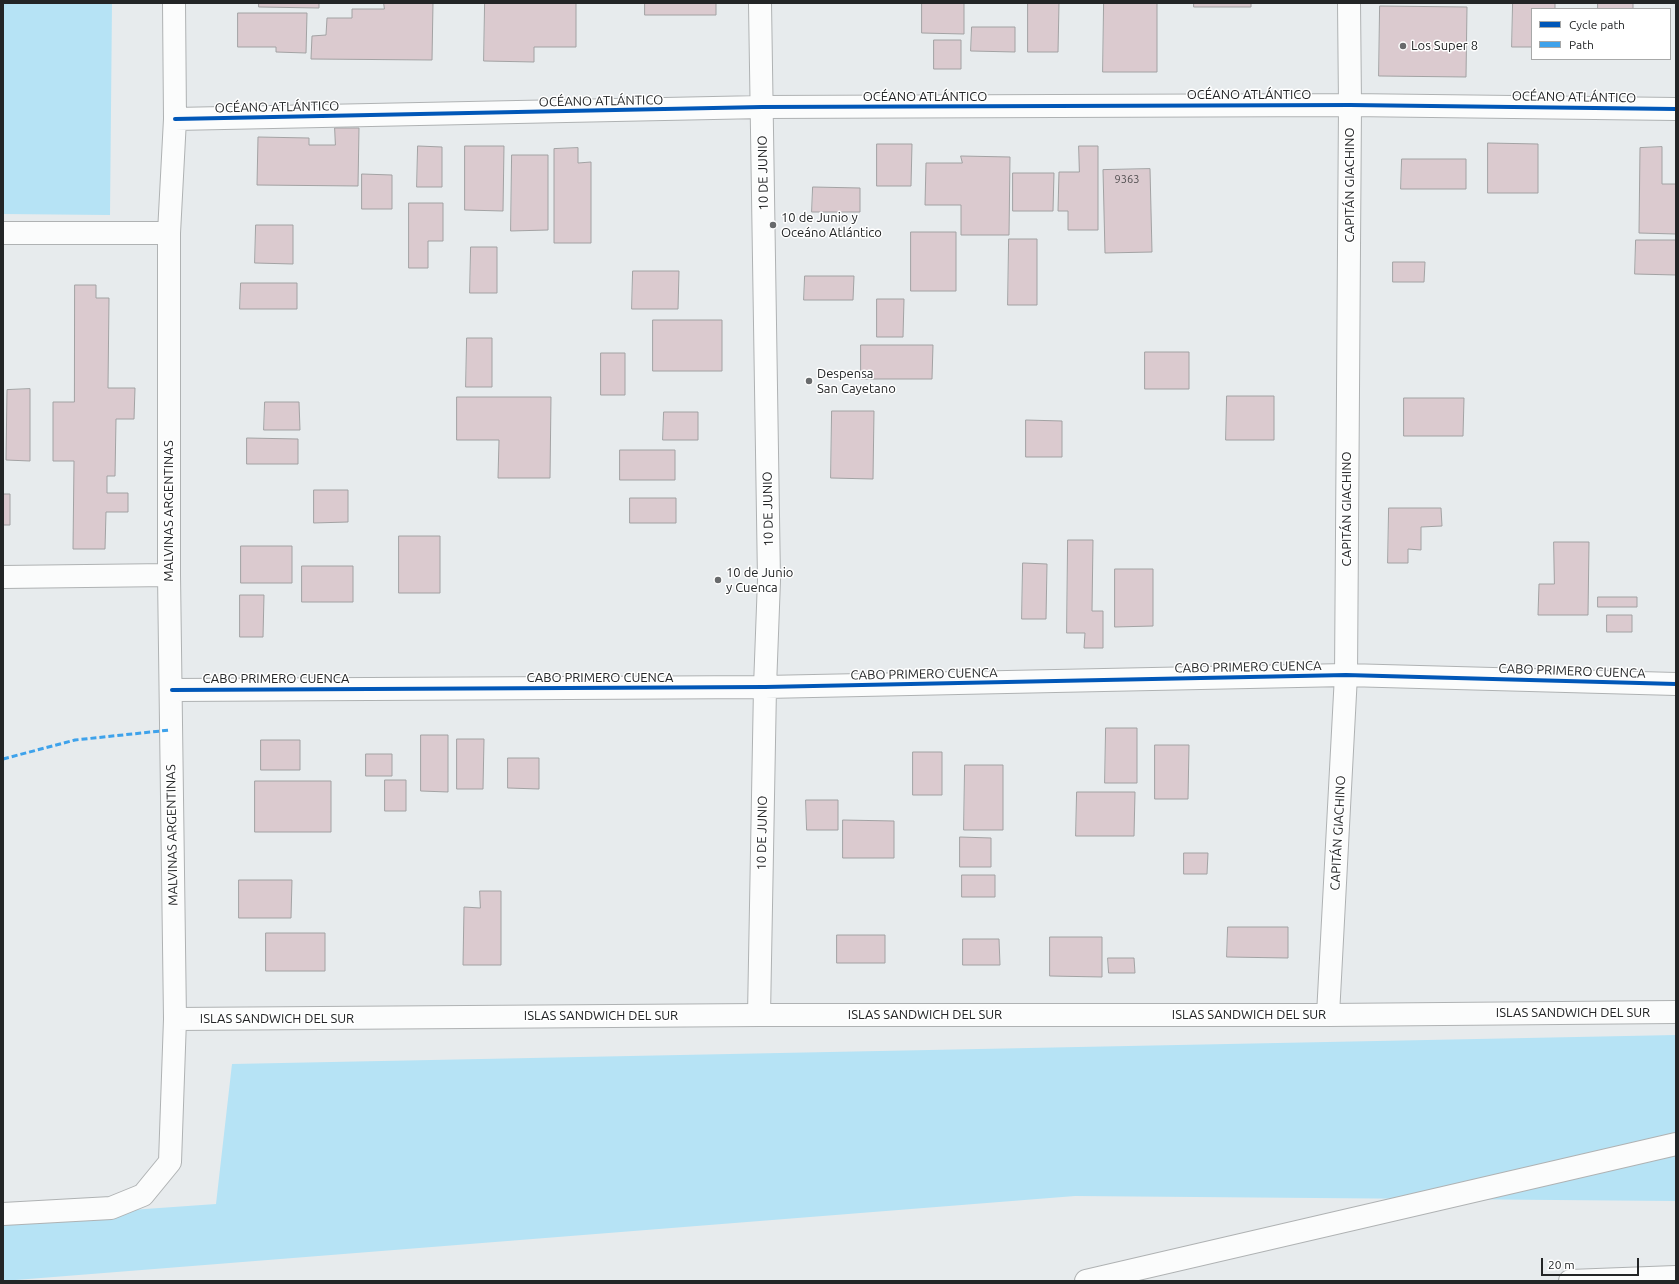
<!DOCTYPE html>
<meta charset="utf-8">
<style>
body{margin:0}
#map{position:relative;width:1679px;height:1284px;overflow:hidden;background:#e7ebed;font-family:Ubuntu,sans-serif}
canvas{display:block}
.frame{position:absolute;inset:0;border:4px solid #232526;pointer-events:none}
.legend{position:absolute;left:1531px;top:8px;width:140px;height:52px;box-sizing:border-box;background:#fff;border:1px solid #a7a8a8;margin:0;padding:5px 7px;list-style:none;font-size:12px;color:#232526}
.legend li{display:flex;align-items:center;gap:8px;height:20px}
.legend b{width:20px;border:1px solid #a7a8a8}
.scale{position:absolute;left:1541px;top:1258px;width:98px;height:18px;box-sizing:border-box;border:2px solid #232526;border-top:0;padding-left:5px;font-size:12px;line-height:14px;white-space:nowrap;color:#232526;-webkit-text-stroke:3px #fff;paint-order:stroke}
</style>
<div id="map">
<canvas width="1679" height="1284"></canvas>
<div class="frame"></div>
<ul class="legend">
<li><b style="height:5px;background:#0057b8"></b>Cycle path</li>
<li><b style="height:5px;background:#3ea2eb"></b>Path</li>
</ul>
<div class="scale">20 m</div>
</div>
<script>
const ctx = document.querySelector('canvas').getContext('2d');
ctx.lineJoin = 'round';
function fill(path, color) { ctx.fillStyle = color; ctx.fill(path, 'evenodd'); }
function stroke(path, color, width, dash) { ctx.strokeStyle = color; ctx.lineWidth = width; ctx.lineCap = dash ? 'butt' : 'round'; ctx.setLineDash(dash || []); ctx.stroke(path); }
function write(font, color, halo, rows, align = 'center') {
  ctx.font = font + ' Ubuntu,sans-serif'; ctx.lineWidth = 3; ctx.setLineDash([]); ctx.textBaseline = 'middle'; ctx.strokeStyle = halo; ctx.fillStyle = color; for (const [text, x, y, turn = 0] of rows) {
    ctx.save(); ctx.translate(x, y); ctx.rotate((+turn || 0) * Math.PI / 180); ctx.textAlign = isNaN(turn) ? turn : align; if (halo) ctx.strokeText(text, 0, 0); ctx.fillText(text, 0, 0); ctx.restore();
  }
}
fill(new Path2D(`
 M3 3H112L110 215 3 214Z
 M1676 1035V1201L1075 1196 3 1281V1219L216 1204 232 1064Z`), '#b6e3f5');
const building = new Path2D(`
 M259 3H319V8L259 7Z
 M384 3H433L432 60 311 59 312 36 326 35 327 18H352V9H384Z
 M485 3H576V47H534V62L484 61Z
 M645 3H716V15H645Z
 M922 3H964V34L922 33Z
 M1028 3H1059L1058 52H1028Z
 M1104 3H1157V72H1103Z
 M1194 3H1251V7H1194Z
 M1513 3H1555V9H1532V47H1512Z
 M1598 3H1633V9H1598Z
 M1380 6 1467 7 1466 77 1379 76Z
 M238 13H307L306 53 276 52V47H238Z
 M972 27H1015V52L971 51Z
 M934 40H961V69H934Z
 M335 128H359L358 186 257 185 258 137 309 138V145H335Z
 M1488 143 1538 144V193H1488Z
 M877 144H912L911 186H877Z
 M418 146 442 147V187H417Z
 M465 146H504L503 211 465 210Z
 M1079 146H1098V230H1068V211H1058L1059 172H1079Z
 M1662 147V184H1676V234L1639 233 1640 148Z
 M578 148V163L591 162V243H554V149Z
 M512 155H548V230L511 231Z
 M961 156 1010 157 1009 235H961V205H925L926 163H962Z
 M1402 159H1466V189H1401Z
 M1150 169 1152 252 1105 253 1103 170Z
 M1013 173H1054L1053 211H1013Z
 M362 174 392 175V209H362Z
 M813 187 860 188V212H812Z
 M409 203H443V241H428V268H409Z
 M256 225H293V264L255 263Z
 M911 232H956V291H911Z
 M1009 239H1037V305H1008Z
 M1636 240H1676V275L1635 274Z
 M471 247H497V293H470Z
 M1393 262H1425L1424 282H1393Z
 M633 271H679L678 309H632Z
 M805 276H854L853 300H804Z
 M241 283H297V309H240Z
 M75 285H96V298H109L108 388H135L134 419H116L115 476H107V493H128V512H106L105 549H73L74 461H53V402H74Z
 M877 299H904L903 337H877Z
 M653 320H722V371H653Z
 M467 338H492V387H466Z
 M861 345H933L932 379H861Z
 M1145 352H1189V389H1145Z
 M601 353H625V395H601Z
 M30 389V461L6 460 7 390Z
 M1227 396H1274V440H1226Z
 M457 397H551L550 478H498L499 440H457Z
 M1404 398H1464L1463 436H1404Z
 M265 402H299L300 430H264Z
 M832 411H874L873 479 831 478Z
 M664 412H698V440H663Z
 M1026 420 1062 421V457H1026Z
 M247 438 298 439V464H247Z
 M620 450H675V480H620Z
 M314 490H348V522L314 523Z
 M3 494H10V525H3Z
 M630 498H676V523H630Z
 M1389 508H1441L1442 526 1421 527V550L1408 549V563H1388Z
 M399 536H440V593H399Z
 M1068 540H1093L1092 611H1103V648H1084L1085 633H1067Z
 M1554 542H1589L1588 615H1538L1539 584H1554Z
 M241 546H292V583H241Z
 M1023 563 1047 564 1046 619H1022Z
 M302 566H353V602H302Z
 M1115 569H1153V626L1115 627Z
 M240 595H264L263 637H240Z
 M1598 597H1637V607H1598Z
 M1607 615H1632V632H1607Z
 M1106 728H1137V783H1105Z
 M421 735H448V792L421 791Z
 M457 739H484L483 789H457Z
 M261 740H300V770H261Z
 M1155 745H1189L1188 799H1155Z
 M913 752H942V795H913Z
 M366 754H392V776H366Z
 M508 758H539V789L508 788Z
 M965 765H1003V830H964Z
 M385 780H406V811H385Z
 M255 781H331V832H255Z
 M1077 792H1135L1134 836H1076Z
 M806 800H838V830H807Z
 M843 820 894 821V858H843Z
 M960 837 991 838V867H960Z
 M1184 853H1208L1207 874H1184Z
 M962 875H995V897H962Z
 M239 880H292L291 918H239Z
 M480 891H501V965H463L464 907 480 908Z
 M1228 927H1288V958L1227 957Z
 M266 933H325V971H266Z
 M837 935H885V963H837Z
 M1050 937H1102V977L1050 976Z
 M963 939H999L1000 965H963Z
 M1108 958H1134L1135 973H1109Z`);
fill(building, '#dbcacf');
stroke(building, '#a2a2a3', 1);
const minor = new Path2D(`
 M174 3 175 119 169 233V575L175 1019
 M175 119 762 107 1350 105 1676 109
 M3 233H169
 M3 577 169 575
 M172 690 765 687 1346 675 1676 684
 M759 1015 765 687 769 580 760 3
 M1328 1015 1346 675 1350 105 1349 3`);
const major = new Path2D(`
 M3 1214 111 1208 143 1195 170 1162 175 1019 759 1015H1328L1676 1012`);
const highway = new Path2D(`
 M1086 1281 1676 1144
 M1570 1281 1676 1277`);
stroke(minor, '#afb2b3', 24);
stroke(major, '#afb2b3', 24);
stroke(highway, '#afb2b3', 24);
stroke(minor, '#fbfcfc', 22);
stroke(major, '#fbfcfc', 22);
stroke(highway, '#fbfcfc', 22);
stroke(new Path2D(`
 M3 759 75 740 170 730`), '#3ea2eb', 3, [6, 3]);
stroke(new Path2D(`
 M175 119 762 107 1350 105 1676 109
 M172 690 765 687 1346 675 1676 684`), '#0057b8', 4);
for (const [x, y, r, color] of [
 [1403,46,4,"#686a6c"],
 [773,225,4,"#686a6c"],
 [809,381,4,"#686a6c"],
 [718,580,4,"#686a6c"]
]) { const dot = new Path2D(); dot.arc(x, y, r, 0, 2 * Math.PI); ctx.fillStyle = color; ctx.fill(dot); stroke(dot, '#fff', 1.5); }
write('11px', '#514e50', null, [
 ["9363",1127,179]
]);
write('13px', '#232526', '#fff', [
 ["Los Super 8",1411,46],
 ["10 de Junio y",781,218],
 ["Oceáno Atlántico",781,233],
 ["Despensa",817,374],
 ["San Cayetano",817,389],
 ["10 de Junio",726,573],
 ["y Cuenca",726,588]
], 'left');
write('13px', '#232526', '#fff', [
 ["OCÉANO ATLÁNTICO",1249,95],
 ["OCÉANO ATLÁNTICO",925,97],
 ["OCÉANO ATLÁNTICO",1574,97,1],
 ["OCÉANO ATLÁNTICO",601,101,-1],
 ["OCÉANO ATLÁNTICO",277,107,-1],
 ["10 DE JUNIO",763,173,-91],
 ["CAPITÁN GIACHINO",1350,185,-90],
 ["10 DE JUNIO",768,509,-91],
 ["CAPITÁN GIACHINO",1347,509,-90],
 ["MALVINAS ARGENTINAS",169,511,-90],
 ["CABO PRIMERO CUENCA",1248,667,-1],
 ["CABO PRIMERO CUENCA",1572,671,2],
 ["CABO PRIMERO CUENCA",924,674,-1],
 ["CABO PRIMERO CUENCA",600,678],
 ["CABO PRIMERO CUENCA",276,679],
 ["10 DE JUNIO",762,833,-89],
 ["CAPITÁN GIACHINO",1338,833,-87],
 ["MALVINAS ARGENTINAS",172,835,-91],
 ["ISLAS SANDWICH DEL SUR",1573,1013],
 ["ISLAS SANDWICH DEL SUR",925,1015],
 ["ISLAS SANDWICH DEL SUR",1249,1015],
 ["ISLAS SANDWICH DEL SUR",601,1016],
 ["ISLAS SANDWICH DEL SUR",277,1019]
]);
</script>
